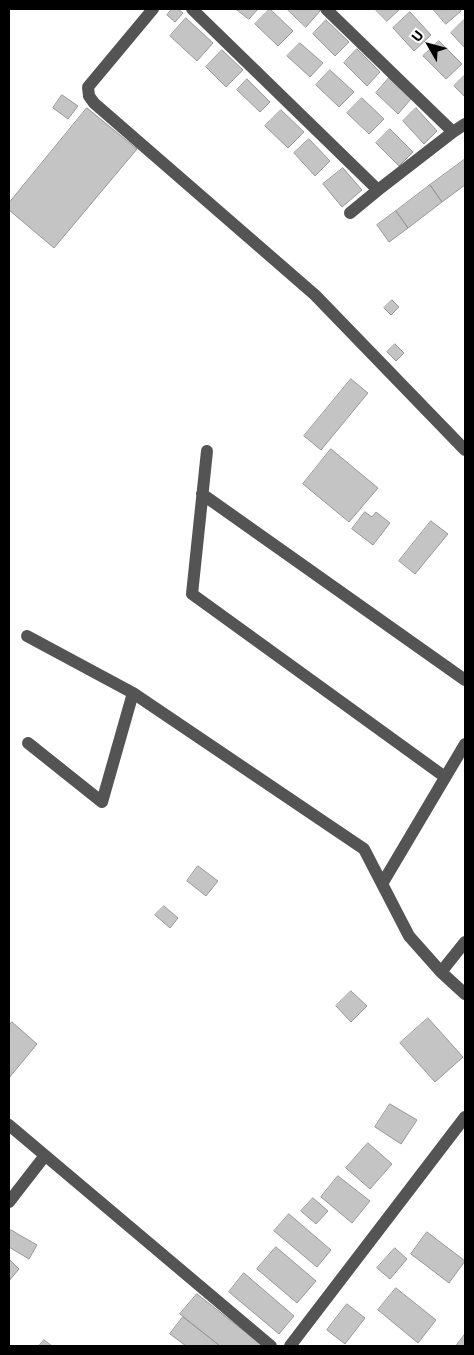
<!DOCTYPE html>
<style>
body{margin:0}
#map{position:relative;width:474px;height:1355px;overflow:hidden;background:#fff;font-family:"Exo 2",sans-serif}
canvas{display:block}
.frame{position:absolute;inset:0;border:10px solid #000;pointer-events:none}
.north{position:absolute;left:404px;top:20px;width:50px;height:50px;-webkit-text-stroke:4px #fff;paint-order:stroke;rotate:308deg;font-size:14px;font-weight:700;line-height:20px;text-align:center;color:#000}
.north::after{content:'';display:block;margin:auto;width:18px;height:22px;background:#000;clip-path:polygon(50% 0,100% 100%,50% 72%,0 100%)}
</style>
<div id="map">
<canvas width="474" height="1355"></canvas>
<div class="frame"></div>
<div class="north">U</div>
</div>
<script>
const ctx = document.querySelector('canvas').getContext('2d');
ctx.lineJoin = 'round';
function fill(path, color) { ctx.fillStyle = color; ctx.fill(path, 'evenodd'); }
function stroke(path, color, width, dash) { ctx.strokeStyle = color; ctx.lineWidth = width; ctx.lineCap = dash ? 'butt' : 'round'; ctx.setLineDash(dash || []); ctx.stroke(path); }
const building = new Path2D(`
 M172 9H178L183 13 175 22 167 15Z
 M236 9H258L249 19Z
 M270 9 293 31 278 46 255 24Z
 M287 9H318L320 11 306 27Z
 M375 9H400L387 21Z
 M433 9H460L461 11 446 24Z
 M410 12 431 35 414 51 393 28Z
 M186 18 213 43 197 61 170 36Z
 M465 19V48L451 33Z
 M326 20 349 42 335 56 313 34Z
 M439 41 462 64 446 79 423 56Z
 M300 43 323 63 310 77 287 56Z
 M357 49 380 72 367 86 344 63Z
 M222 50 243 70 226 87 206 67Z
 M330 70 354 92 339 107 316 85Z
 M465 75V97L454 86Z
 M389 78 411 99 398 114 376 93Z
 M247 79 270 102 260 112 237 90Z
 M62 95 78 106 68 119 53 108Z
 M362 98 384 119 369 134 347 113Z
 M87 108 137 149 54 248 9 210V203Z
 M416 108 437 131 424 144 403 121Z
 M281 110 304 132 288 148 265 126Z
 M390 129 413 152 399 166 376 143Z
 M309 139 330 161 315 176 294 153Z
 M464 160 465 162V185L442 202 430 185Z
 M343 168 362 190 342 207 323 184Z
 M430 185 442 202 408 228 396 211Z
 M396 211 408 228 389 242 377 225Z
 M392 300 399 307 391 315 384 308Z
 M395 344 404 353 396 361 387 352Z
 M351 379 368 393 321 450 304 436Z
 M331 449 378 488 349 522 303 484Z
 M365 512 372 517 376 512 390 523 373 545 352 529Z
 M431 521 448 534 415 574 399 561Z
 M198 866 218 881 206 896 187 881Z
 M164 906 178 918 170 928 155 915Z
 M351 991 367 1006 351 1022 336 1006Z
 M428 1018 463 1057 435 1082 400 1043Z
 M12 1022 37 1044 9 1078V1026Z
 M390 1104 417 1120 401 1144 375 1127Z
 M368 1143 392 1164 370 1189 346 1168Z
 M338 1176 370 1201 352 1223 321 1197Z
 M313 1198 328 1211 316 1224 301 1211Z
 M289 1214 331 1250 317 1267 274 1231Z
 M11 1230 37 1245 29 1259 9 1247V1233Z
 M427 1232 465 1261 449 1283 411 1254Z
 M276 1247 316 1281 297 1303 257 1269Z
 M395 1248 407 1259 390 1279 377 1268Z
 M9 1259 19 1269 9 1281Z
 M244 1273 294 1316 279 1334 229 1292Z
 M396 1288 436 1320 418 1343 378 1310Z
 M197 1294 263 1346H220L180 1314Z
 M347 1304 365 1318 345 1344 327 1330Z
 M183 1317 220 1346H186L170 1334Z
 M465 1334V1346H456Z
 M44 1340 52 1346H39Z`);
fill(building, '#c4c4c4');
stroke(building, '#989898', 1);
stroke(new Path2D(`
 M153 9 88 87 89 96 94 103 315 295 465 450
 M192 9 378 190 453 132 465 124
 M326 9 453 132
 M350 213 378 190
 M207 451 192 594 445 777
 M202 494 465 680
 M27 636 133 693
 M28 743 102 802 133 693 364 849 409 936 441 972 465 994
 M382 884 465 744
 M441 972 465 942
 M9 1125 271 1346
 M9 1202 40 1162 43 1158V1155
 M290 1346 465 1117`), '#545454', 12);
</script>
